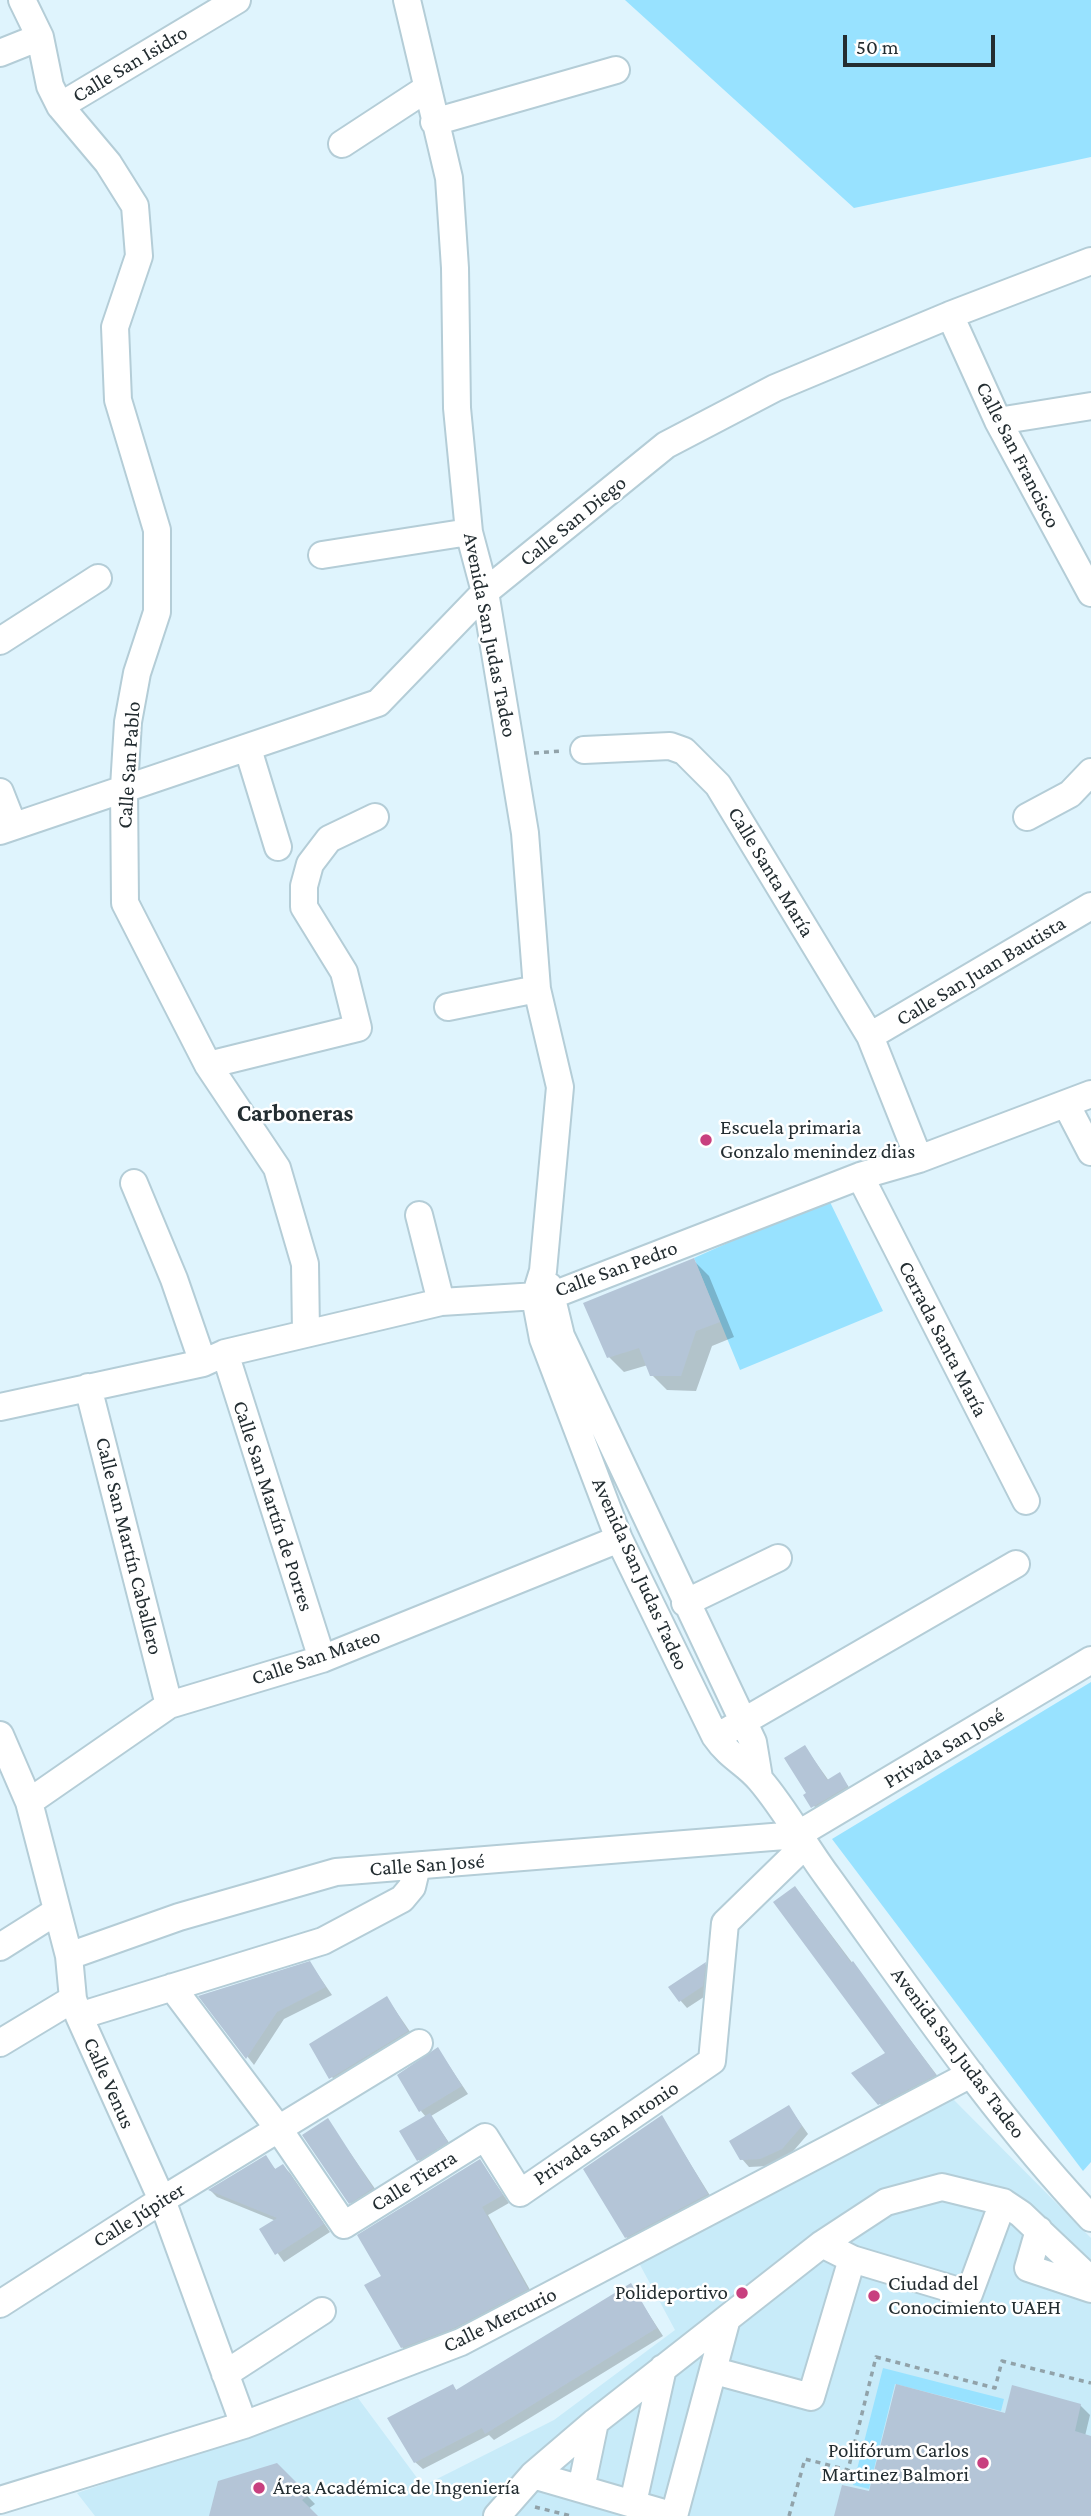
<!DOCTYPE html>
<meta charset="utf-8">
<style>
body{margin:0}
#map{position:relative;width:1091px;height:2516px;overflow:hidden;background:#dff4fd;font-family:"Crimson Pro",serif}
canvas{display:block}
.scale{position:absolute;left:843px;top:35px;width:152px;height:32px;box-sizing:border-box;border:4px solid #232d31;border-top:0;padding-left:9px;font-size:21px;line-height:24px;white-space:nowrap;color:#232d31;-webkit-text-stroke:5px #fff;paint-order:stroke}
</style>
<div id="map">
<canvas width="1091" height="2516"></canvas>
<div class="scale">50 m</div>
</div>
<script>
const ctx = document.querySelector('canvas').getContext('2d');
ctx.lineJoin = 'round';
function fill(path, color) { ctx.fillStyle = color; ctx.fill(path, 'evenodd'); }
function stroke(path, color, width, dash) { ctx.strokeStyle = color; ctx.lineWidth = width; ctx.lineCap = dash ? 'butt' : 'round'; ctx.setLineDash(dash || []); ctx.stroke(path); }
function write(font, color, halo, rows, align = 'center') {
  ctx.font = font + ' "Crimson Pro",serif'; ctx.lineWidth = 5; ctx.setLineDash([]); ctx.textBaseline = 'middle'; ctx.strokeStyle = halo; ctx.fillStyle = color; for (const [text, x, y, turn = 0] of rows) {
    ctx.save(); ctx.translate(x, y); ctx.rotate((+turn || 0) * Math.PI / 180); ctx.textAlign = isNaN(turn) ? turn : align; if (halo) ctx.strokeText(text, 0, 0); ctx.fillText(text, 0, 0); ctx.restore();
  }
}
fill(new Path2D(`
 M953 2099 1091 2238V2516H95L77 2493 358 2398 423 2486 554 2420 675 2330 639 2263Z`), '#c8ebf9');
fill(new Path2D(`
 M625 0H1091V157L854 208Z
 M828 1198 883 1311 740 1370 694 1258Z
 M1091 1682V2162L1083 2171 832 1839Z
 M883 2368 1004 2399 1001 2411 895 2384 869 2489 853 2485Z`), '#98e2ff');
fill(new Path2D(`
 M693 1260 709 1276 734 1337 712 1346 696 1391 667 1390 652 1375 648 1365 624 1372 609 1357Z
 M805 1747 829 1781 839 1774 854 1794 820 1814 806 1795 809 1793Z
 M795 1888 802 1896 942 2082 887 2111 880 2104 888 2054Z
 M310 1963 332 1995 284 2019 254 2065 201 1997Z
 M705 1964 712 1971 710 1993 687 2008 680 2000Z
 M387 1998 415 2039 338 2086 311 2045Z
 M438 2049 468 2094 431 2116 454 2150 426 2167 419 2160 426 2117 421 2111Z
 M789 2107 808 2134 789 2156 768 2166 749 2167 742 2159Z
 M662 2118 714 2202 634 2244 626 2237Z
 M328 2121 380 2196 357 2210 350 2202Z
 M265 2157 276 2170 283 2166 290 2173 330 2232 284 2262 261 2230 276 2221 217 2197 211 2191Z
 M480 2161 509 2203 488 2215 534 2297 410 2354 402 2347 384 2277Z
 M630 2285 663 2336 494 2440 489 2435 423 2469 415 2462 453 2386 457 2391Z
 M1080 2405 1090 2415 1085 2436 1091 2437V2516H836L1006 2415Z
 M277 2465 315 2504 308 2509 316 2516H211Z`), '#0003');
fill(new Path2D(`
 M694 1258 720 1322 696 1331 681 1376H650L639 1348 607 1358 583 1303Z
 M805 1745 827 1780 840 1772 848 1786 811 1808 803 1795 806 1793 784 1758Z
 M795 1886 851 1963 853 1961 936 2075 878 2105 851 2073 885 2053 773 1902Z
 M310 1961 326 1987 277 2012 246 2059 198 1996Z
 M706 1962 703 1986 679 2002 668 1987Z
 M387 1996 408 2031 329 2079 309 2044Z
 M438 2047 462 2086 419 2112 397 2075Z
 M789 2105 802 2126 782 2149 760 2159 740 2160 729 2141Z
 M430 2113 448 2142 417 2161 399 2131Z
 M662 2115 708 2194 625 2238 583 2169Z
 M328 2118 373 2188 349 2204 302 2135Z
 M266 2155 275 2169 283 2164 324 2224 275 2255 259 2229 277 2218 208 2190Z
 M480 2159 503 2195 482 2207 528 2289 454 2328 401 2348 364 2285 381 2276 357 2235Z
 M631 2283 657 2328 485 2434 482 2428 414 2463 387 2418 453 2384 456 2390Z
 M896 2384 1005 2413 1012 2385 1081 2404 1075 2431 1091 2436V2516H834L842 2485 869 2491Z
 M277 2463 309 2495 302 2500 318 2516H209L218 2481Z`), '#b4c5d7');
const minor = new Path2D(`
 M22 0 40 37 50 86 60 106 108 163 135 206 139 256 115 327 118 400 157 530V612L137 673 128 722 124 787 125 903 208 1065 277 1168 305 1264 306 1333
 M407 0 449 178 455 268 457 408 469 532 485 592 525 833 537 989 560 1087 543 1271 535 1297 543 1339 619 1539 715 1736C731 1759 745 1762 760 1780 785 1809 804 1845 827 1876 911 1992 992 2113 1091 2218
 M0 53 40 37
 M60 106 237 0
 M434 122 616 70
 M342 144 426 89
 M950 315 998 421 1091 593
 M998 421 1091 406
 M322 555 469 532
 M0 641 98 578
 M248 749 278 847
 M584 750 670 746 684 751 718 785 870 1036 919 1159
 M0 792 13 825
 M1027 817 1070 794 1091 772
 M0 831 378 703 485 592 666 445 775 388 950 315 1091 261
 M448 1007 537 989
 M870 1036 1091 906
 M208 1065 358 1028 344 972 304 907V886L310 864 329 839 375 817
 M1066 1104 1091 1152
 M860 1176 1026 1501
 M134 1183 174 1279 203 1363
 M419 1215 441 1302
 M549 1286 561 1336 753 1742 759 1778
 M225 1353 322 1659
 M88 1387 169 1705
 M0 1407 203 1363 225 1353 441 1302 553 1295 860 1176 919 1159 1091 1094
 M685 1603 778 1558
 M727 1731 1016 1564
 M0 1735 29 1802 69 1956 73 1999 79 2016 162 2200 244 2425
 M29 1802 169 1705 322 1659 619 1539
 M0 1947 57 1911
 M69 1956 179 1917 336 1872 797 1835 1091 1660
 M172 1987 278 2128 344 2225 485 2137 520 2193 712 2061 725 1923 804 1846
 M79 2016 323 1941 402 1899 412 1887 417 1866
 M0 2043 73 1999
 M1039 2230 1028 2268 1091 2289
 M822 2244 852 2259 969 2294 1003 2202
 M0 2304 162 2200 419 2043
 M715 2371 811 2397 852 2259
 M225 2374 322 2311
 M533 2475 674 2516 726 2322
 M581 2489 595 2422
 M0 2500 244 2425 461 2342 971 2074
 M633 2503 663 2368
 M497 2516 533 2475 595 2422 822 2244 886 2202 942 2187 1003 2202 1021 2214 1091 2280`);
stroke(minor, '#b4cdd7', 30);
stroke(new Path2D(`
 M534 753 561 751
 M535 2507 571 2516
 M789 2516 805 2459 848 2470 876 2357 995 2388 1002 2361 1091 2383`), '#91a2a9', 3.5, [5, 5]);
stroke(minor, '#fff', 26);
for (const [x, y, r, color] of [
 [706,1140,7,"#c8407f"],
 [742,2293,7,"#c8407f"],
 [874,2296,7,"#c8407f"],
 [983,2463,7,"#c8407f"],
 [259,2488,7,"#c8407f"]
]) { const dot = new Path2D(); dot.arc(x, y, r, 0, 2 * Math.PI); ctx.fillStyle = color; ctx.fill(dot); stroke(dot, '#fff', 2.5); }
write('21px', '#232d31', '#fff', [
 ["Calle San Isidro",130,64,-31],
 ["Calle San Francisco",1018,455,63],
 ["Calle San Diego",573,521,-39],
 ["Avenida San Judas Tadeo",490,635,79],
 ["Calle San Pablo",129,765,-86],
 ["Calle Santa María",771,872,59],
 ["Calle San Juan Bautista",981,971,-31],
 ["Calle San Pedro",616,1269,-20],
 ["Cerrada Santa María",943,1339,63],
 ["Calle San Martín de Porres",273,1506,72],
 ["Calle San Martín Caballero",129,1546,76],
 ["Avenida San Judas Tadeo",640,1574,66],
 ["Calle San Mateo",316,1657,-19],
 ["Privada San José",944,1748,-31],
 ["Calle San José",427,1865,-4],
 ["Avenida San Judas Tadeo",958,2053,53],
 ["Calle Venus",109,2083,66],
 ["Privada San Antonio",606,2133,-34],
 ["Calle Tierra",414,2181,-32],
 ["Calle Júpiter",139,2215,-32],
 ["Calle Mercurio",500,2320,-26]
]);
write('21px', '#232d31', '#fff', [
 ["Escuela primaria",720,1128],
 ["Gonzalo menindez dias",720,1152],
 ["Ciudad del",888,2284],
 ["Conocimiento UAEH",888,2308],
 ["Polideportivo",728,2293,"right"],
 ["Polifórum Carlos",969,2451,"right"],
 ["Martinez Balmori",969,2475,"right"],
 ["Área Académica de Ingeniería",273,2488]
], 'left');
write('bold 24px', '#232d31', '#fff', [
 ["Carboneras",295,1114]
]);
</script>
